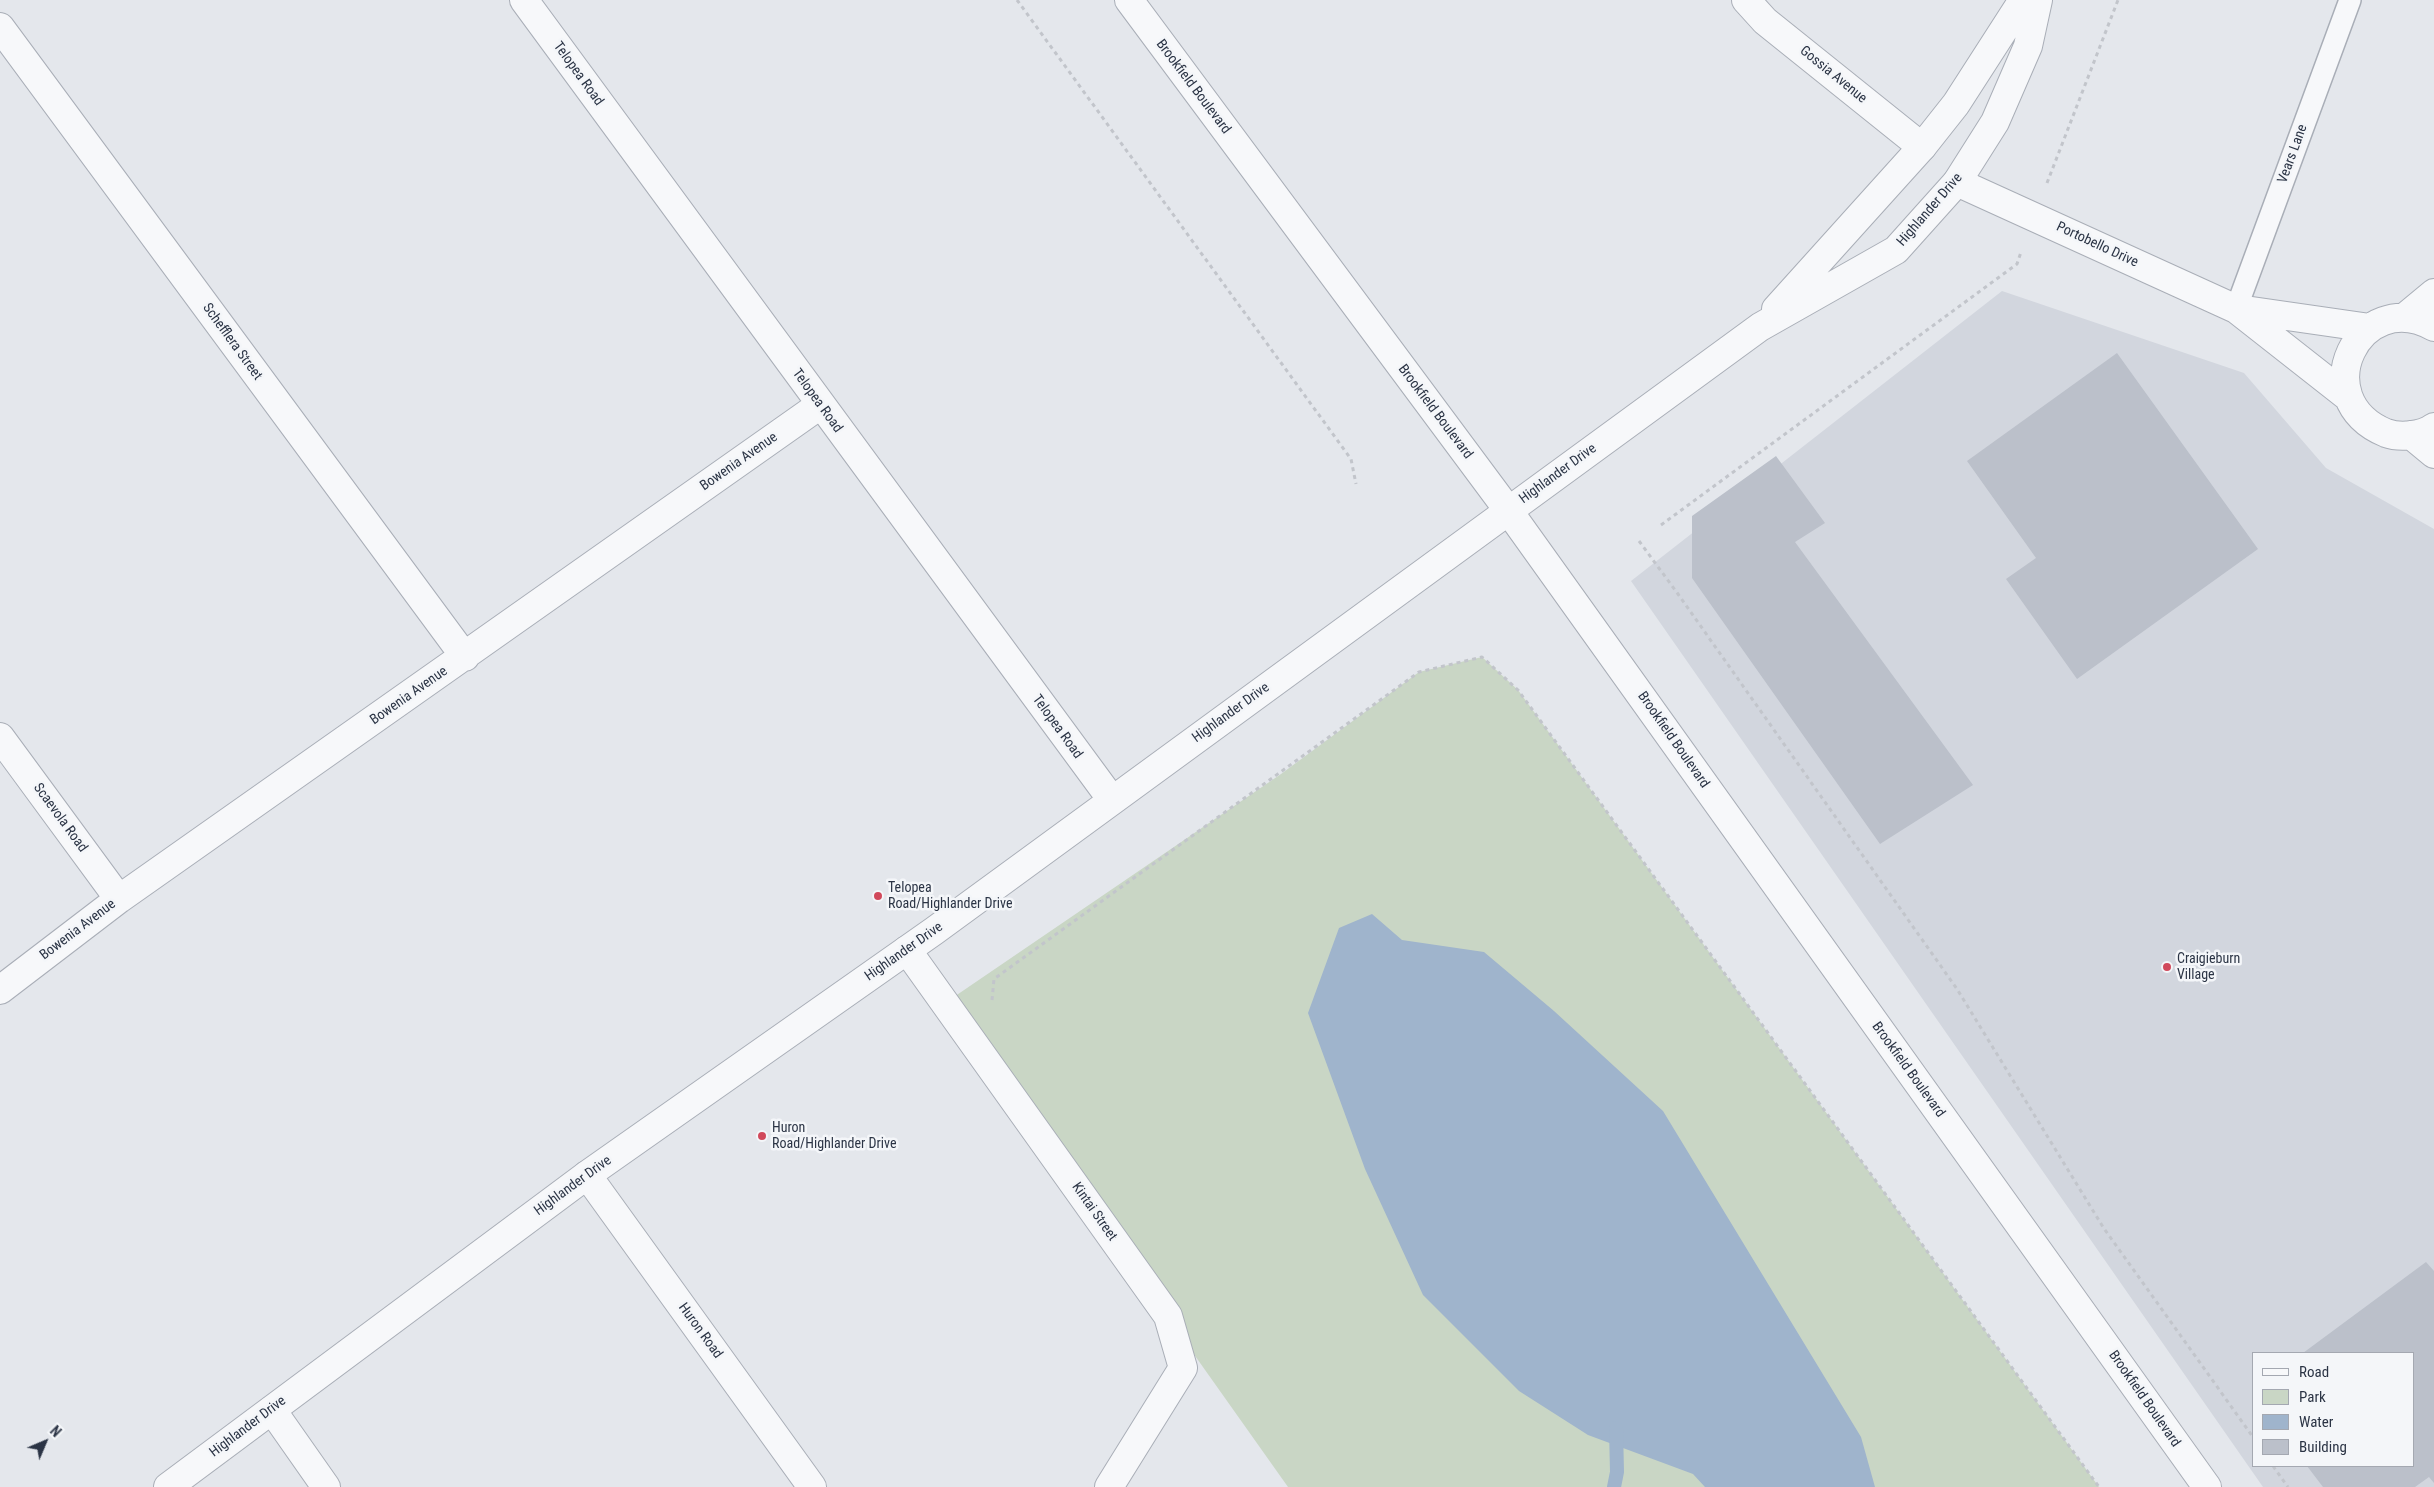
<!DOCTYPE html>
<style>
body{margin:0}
#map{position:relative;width:2434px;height:1487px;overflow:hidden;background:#e4e7ec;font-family:"Roboto Condensed",sans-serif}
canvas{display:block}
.legend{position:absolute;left:2252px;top:1352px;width:162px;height:115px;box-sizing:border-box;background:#f4f6f9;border:1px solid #a4a8b1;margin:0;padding:6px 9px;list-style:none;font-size:15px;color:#2b3445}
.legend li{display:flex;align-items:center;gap:10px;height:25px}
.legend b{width:25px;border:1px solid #a4a8b1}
.north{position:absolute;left:20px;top:1417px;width:50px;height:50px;-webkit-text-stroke:4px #f4f6f9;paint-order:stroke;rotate:45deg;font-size:14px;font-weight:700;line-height:20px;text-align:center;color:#2b3445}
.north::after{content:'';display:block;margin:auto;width:18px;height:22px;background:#2b3445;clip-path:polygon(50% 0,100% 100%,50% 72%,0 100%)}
</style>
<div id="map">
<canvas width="2434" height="1487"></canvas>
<ul class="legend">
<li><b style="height:6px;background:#f7f8fa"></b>Road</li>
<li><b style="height:14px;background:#c9d6c5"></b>Park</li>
<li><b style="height:14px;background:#9fb4cc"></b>Water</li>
<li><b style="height:14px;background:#bbc0ca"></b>Building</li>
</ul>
<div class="north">N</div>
</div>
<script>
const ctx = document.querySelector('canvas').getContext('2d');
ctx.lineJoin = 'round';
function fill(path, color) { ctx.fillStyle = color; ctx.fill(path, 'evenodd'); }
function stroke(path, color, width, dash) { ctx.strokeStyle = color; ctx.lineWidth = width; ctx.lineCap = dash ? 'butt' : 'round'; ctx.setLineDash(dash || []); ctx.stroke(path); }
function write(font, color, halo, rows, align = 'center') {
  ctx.font = font + ' "Roboto Condensed",sans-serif'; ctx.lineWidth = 5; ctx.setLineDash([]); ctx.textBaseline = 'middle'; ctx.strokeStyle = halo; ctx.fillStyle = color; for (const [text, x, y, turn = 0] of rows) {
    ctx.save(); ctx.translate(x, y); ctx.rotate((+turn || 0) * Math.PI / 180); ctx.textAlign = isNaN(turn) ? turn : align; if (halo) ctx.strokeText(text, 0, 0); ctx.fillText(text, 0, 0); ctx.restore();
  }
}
fill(new Path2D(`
 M2002 291 2244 373 2326 468 2434 529V1487H2263L1631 581ZM2253 1353H2413V1466H2253Z`), '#d2d6de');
fill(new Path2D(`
 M1482 657 1518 690 2099 1487H1288L945 1003 1281 774 1419 672Z`), '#c9d6c5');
fill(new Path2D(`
 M1372 914 1402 940 1484 952 1554 1011 1663 1111 1861 1437 1875 1487H1705L1693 1474 1588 1435 1519 1391 1423 1295 1365 1169 1308 1013 1339 928Z`), '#9fb4cc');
stroke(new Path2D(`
 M1614 1487 1617 1472 1616 1428`), '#9fb4cc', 14);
fill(new Path2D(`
 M2117 353 2258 549 2077 679 2006 579 2036 558 1967 461Z
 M1776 456 1825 523 1795 542 1973 785 1880 844 1692 578V516Z
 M2426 1262 2434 1271V1483L2429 1477 2415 1487H2323L2307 1466H2413V1353H2303Z`), '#bbc0ca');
const service = new Path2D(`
 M2236 309 2350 0`);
const minor = new Path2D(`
 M524 0 1112 800
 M1746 0 1765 21 1922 147
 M0 27 465 657
 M1957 182 2236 309 2348 397
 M2238 309 2370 328
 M2405 317 2434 293
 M2434 327C2359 285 2304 399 2386 433 2400 438 2422 436 2434 427
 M2411 435 2434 454
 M0 737 119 899
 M907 950 1168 1316 1183 1368 1109 1487
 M0 990 119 899 820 405
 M587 1175 812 1487
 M272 1410 326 1487`);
const tertiary = new Path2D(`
 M1129 0 1508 510 2207 1487
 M1776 309 1922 147 1956 104 2023 0
 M168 1487 587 1175 934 931 1760 327 1896 250 1957 182 1995 122 2028 46 2038 0`);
stroke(service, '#a9aeb7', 24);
stroke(minor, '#a9aeb7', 30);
stroke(tertiary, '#a9aeb7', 30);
stroke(new Path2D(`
 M1017 0 1351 459 1356 484
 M2047 183 2118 0
 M1661 525 2017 264 2021 252
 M1639 541 1678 594 1957 989 2103 1227 2253 1437
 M992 1000 994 979 1419 672 1482 657 1518 690 2099 1487
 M2273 1466 2288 1487`), '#c2c5cb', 3, [4, 4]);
stroke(service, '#f7f8fa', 21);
stroke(minor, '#f7f8fa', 28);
stroke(tertiary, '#f7f8fa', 28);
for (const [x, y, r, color] of [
 [878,896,5,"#d1495b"],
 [2167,967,5,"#d1495b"],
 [762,1136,5,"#d1495b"]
]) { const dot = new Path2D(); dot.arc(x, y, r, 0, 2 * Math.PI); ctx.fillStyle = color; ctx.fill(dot); stroke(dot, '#f4f6f9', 2); }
write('14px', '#2b3445', '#f4f6f9', [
 ["Telopea Road",578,74,54],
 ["Gossia Avenue",1833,75,39],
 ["Brookfield Boulevard",1193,87,53],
 ["Vears Lane",2293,154,-70],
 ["Highlander Drive",1930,210,-49],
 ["Portobello Drive",2097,245,25],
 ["Schefflera Street",232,342,54],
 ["Telopea Road",817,401,54],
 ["Brookfield Boulevard",1435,412,53],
 ["Bowenia Avenue",739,462,-35],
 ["Highlander Drive",1558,474,-36],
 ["Bowenia Avenue",409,696,-35],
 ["Highlander Drive",1231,713,-36],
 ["Telopea Road",1057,727,54],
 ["Brookfield Boulevard",1673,740,55],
 ["Scaevola Road",60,818,54],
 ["Bowenia Avenue",78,930,-37],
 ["Highlander Drive",904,952,-35],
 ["Brookfield Boulevard",1908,1070,54],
 ["Highlander Drive",573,1186,-36],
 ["Kintai Street",1094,1212,55],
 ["Huron Road",700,1331,54],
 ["Brookfield Boulevard",2144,1399,55],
 ["Highlander Drive",248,1427,-37]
]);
write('14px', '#2b3445', '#f4f6f9', [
 ["Telopea",888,888],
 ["Road/Highlander Drive",888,904],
 ["Craigieburn",2177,959],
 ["Village",2177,975],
 ["Huron",772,1128],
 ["Road/Highlander Drive",772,1144]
], 'left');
</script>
